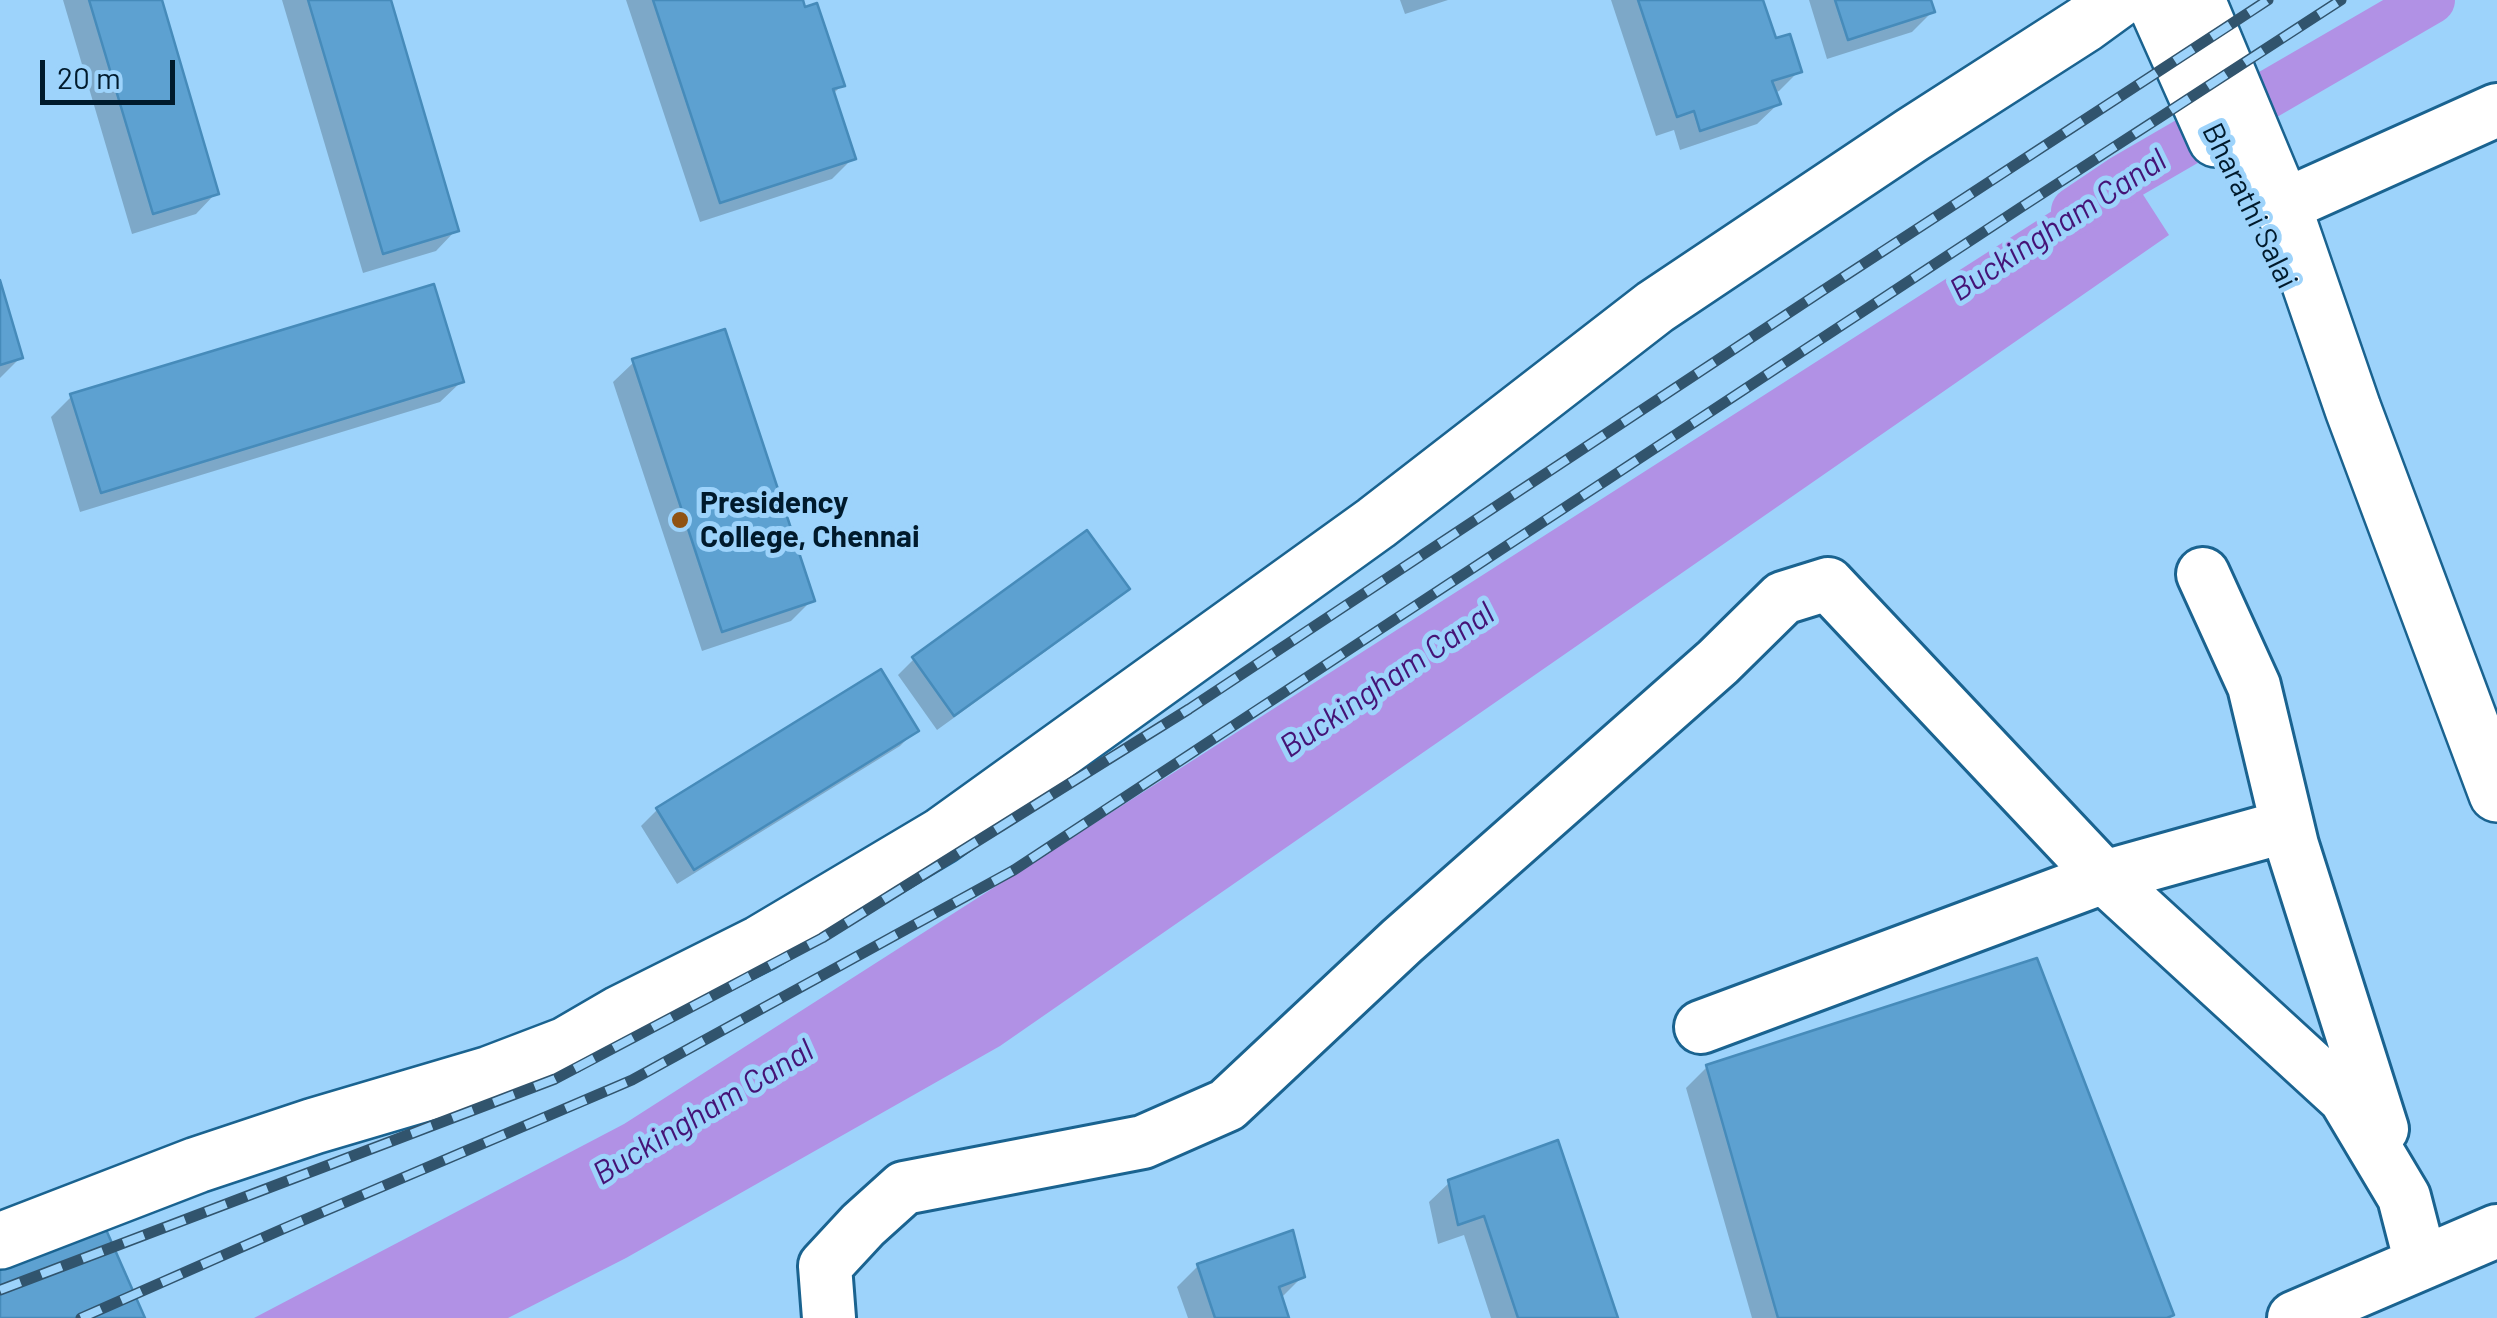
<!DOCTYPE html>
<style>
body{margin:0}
#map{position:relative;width:2497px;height:1318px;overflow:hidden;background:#9dd3fb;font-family:Barlow,sans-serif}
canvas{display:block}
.scale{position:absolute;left:40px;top:60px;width:135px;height:45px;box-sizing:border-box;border:5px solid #001a2c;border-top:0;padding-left:12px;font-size:30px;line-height:35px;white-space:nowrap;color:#001a2c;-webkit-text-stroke:8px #9dd3fb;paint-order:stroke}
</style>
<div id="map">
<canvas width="2497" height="1318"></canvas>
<div class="scale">20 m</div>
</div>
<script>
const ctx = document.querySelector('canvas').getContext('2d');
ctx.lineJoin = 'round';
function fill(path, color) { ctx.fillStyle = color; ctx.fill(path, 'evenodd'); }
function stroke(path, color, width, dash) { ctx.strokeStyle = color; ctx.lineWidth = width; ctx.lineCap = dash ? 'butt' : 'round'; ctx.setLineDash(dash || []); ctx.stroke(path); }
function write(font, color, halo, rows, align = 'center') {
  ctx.font = font + ' Barlow,sans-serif'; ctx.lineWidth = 10; ctx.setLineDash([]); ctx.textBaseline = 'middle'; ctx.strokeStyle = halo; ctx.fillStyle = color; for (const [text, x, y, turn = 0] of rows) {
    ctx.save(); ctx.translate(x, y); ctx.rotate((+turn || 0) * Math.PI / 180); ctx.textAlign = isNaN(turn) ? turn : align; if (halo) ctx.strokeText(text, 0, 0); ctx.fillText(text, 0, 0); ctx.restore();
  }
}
fill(new Path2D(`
 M2124 165 2169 235 1000 1046 626 1258 508 1318H254L624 1124Z`), '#b191e5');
fill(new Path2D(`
 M63 0H159L216 193 196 214 132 234Z
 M282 0H388L456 230 436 251 363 273Z
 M626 0H800L842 85 832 95 853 158 832 179 700 222Z
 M1400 0H1448L1405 14Z
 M1611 0H1761L1775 42 1799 71 1779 91 1774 93 1778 104 1757 124 1680 150 1674 130 1656 136Z
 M1809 0H1929L1932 12 1912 32 1827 59Z
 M0 289 20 358 0 378Z
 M634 362 812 600 791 621 702 651 613 382Z
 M461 382 440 402 80 512 51 417 72 396Z
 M1126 589 1111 604 937 730 898 675 914 659Z
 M880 672 916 730 900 746 677 884 641 826 657 810Z
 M1707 1067 2171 1314 2168 1318H1752L1686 1088Z
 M1450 1182 1615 1318H1491L1464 1235 1438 1244 1429 1202Z
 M1198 1266 1302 1277 1280 1299 1287 1318H1188L1177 1287Z`), '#0003');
stroke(new Path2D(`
 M2075 211 2124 178 2431 0`), '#b191e5', 48);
const building = new Path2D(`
 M89 0H162L219 194 153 214Z
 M308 0H391L459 231 383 254Z
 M653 0H803L805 7 817 3 845 86 833 89 856 159 720 203Z
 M1638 0H1763L1776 38 1790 34 1802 72 1772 81 1781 104 1700 131 1694 111 1677 117Z
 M1835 0H1931L1935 12 1848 40Z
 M0 280 23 358 0 365Z
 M434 284 464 382 101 493 70 394Z
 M725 329 815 601 722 632 632 359Z
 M1087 530 1130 589 954 716 912 657Z
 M881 669 919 731 694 870 656 808Z
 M2037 958 2174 1315 2167 1318H1778L1706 1065Z
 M1558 1140 1618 1318H1518L1484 1216 1458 1225 1448 1180Z
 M100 1216 145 1318H0V1257Z
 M1293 1230 1305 1277 1279 1287 1289 1318H1215L1197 1264Z`);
fill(building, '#5da1d1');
stroke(building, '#468bba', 2.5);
const street = new Path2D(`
 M2283 206 2497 110
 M2203 574 2254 686 2292 845 2382 1129
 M1701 1027 2104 877 2287 826
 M829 1318 825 1266 863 1225 904 1188 1143 1142 1227 1105 1402 941 1718 662 1783 598 1828 584 2104 877 2345 1098 2404 1197 2421 1263
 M2294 1318 2497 1231`);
const secondary = new Path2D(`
 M2154 0 2216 139
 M2197 0 2283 206 2353 409 2497 794`);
const primary = new Path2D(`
 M0 1241 197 1165 314 1126 490 1074 566 1045 621 1013 761 943 941 836 1376 523 1655 307 1912 135 2085 24 2118 0`);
stroke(street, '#1a6390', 58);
stroke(secondary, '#1a6390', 60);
stroke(primary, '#1a6390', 60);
stroke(street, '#fff', 52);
stroke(secondary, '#fff', 55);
stroke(primary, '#fff', 55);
const rail = new Path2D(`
 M0 1290 555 1079 822 938 1189 709 1822 291 2268 0
 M81 1318 285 1228 632 1080 1014 870 2020 208 2341 0`);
stroke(rail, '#31546d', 11);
stroke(rail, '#9dd3fb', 8, [22]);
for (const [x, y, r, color] of [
 [680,520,10,"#905314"]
]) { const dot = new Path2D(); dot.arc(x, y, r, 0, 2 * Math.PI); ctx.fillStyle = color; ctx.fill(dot); stroke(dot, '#9dd3fb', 4); }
write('30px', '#001a2c', '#9dd3fb', [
 ["Bharathi Salai",2250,206,64]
]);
write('bold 30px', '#001a2c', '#9dd3fb', [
 ["Presidency",700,503],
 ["College, Chennai",700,537]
], 'left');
write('italic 32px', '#451376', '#9dd3fb', [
 ["Buckingham Canal",2058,225,-33],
 ["Buckingham Canal",1387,680,-34],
 ["Buckingham Canal",703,1112,-31]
]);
</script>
